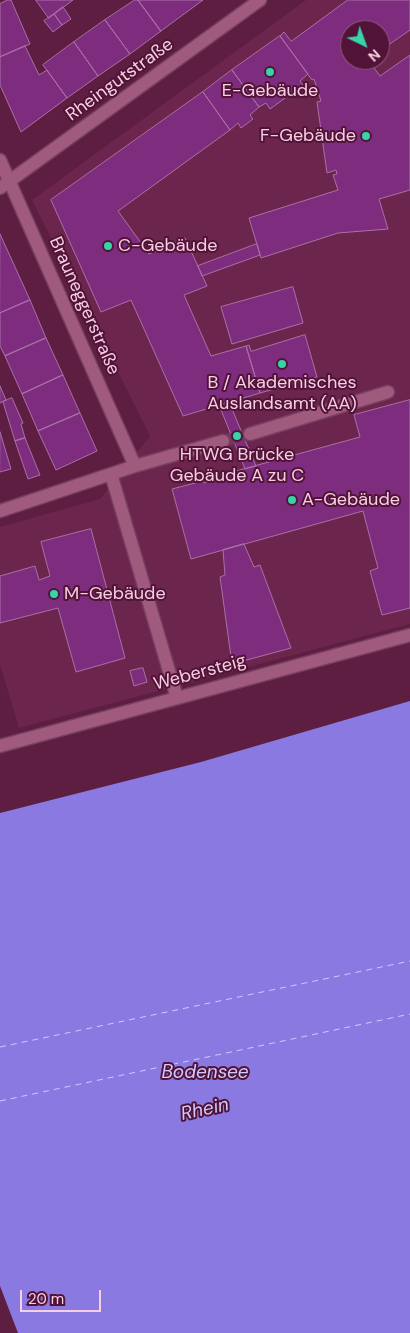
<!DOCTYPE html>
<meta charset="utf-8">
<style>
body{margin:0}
#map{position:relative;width:410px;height:1333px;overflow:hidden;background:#5d1e42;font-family:"DM Sans",sans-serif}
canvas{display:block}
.north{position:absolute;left:340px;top:20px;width:50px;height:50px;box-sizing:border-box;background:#511337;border:1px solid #935e7b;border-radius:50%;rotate:138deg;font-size:14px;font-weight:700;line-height:20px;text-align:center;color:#f7cfe2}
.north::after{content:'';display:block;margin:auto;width:18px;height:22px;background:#36d4a7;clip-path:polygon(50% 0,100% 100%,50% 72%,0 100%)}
.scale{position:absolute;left:20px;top:1290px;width:81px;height:22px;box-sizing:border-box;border:2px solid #f7cfe2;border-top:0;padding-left:6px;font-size:15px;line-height:18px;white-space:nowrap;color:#f7cfe2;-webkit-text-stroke:4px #511337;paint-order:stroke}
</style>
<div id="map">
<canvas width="410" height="1333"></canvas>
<div class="north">N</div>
<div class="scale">20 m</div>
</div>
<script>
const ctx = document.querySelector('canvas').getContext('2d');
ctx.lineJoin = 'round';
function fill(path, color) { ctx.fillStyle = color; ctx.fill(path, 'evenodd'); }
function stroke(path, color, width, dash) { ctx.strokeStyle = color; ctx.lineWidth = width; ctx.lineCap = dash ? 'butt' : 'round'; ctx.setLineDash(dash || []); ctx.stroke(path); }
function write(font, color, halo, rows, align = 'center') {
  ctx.font = font + ' "DM Sans",sans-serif'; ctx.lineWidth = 4; ctx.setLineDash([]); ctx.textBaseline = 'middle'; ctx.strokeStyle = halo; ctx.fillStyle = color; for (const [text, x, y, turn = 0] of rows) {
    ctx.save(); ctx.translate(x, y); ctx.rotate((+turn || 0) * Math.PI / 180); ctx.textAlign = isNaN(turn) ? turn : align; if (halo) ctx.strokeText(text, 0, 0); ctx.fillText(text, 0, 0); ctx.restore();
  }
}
fill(new Path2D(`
 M306 0H410V624L19 728 0 665V527L100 499 150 436 32 200ZM350 30H380V60H350Z`), '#6c254d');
fill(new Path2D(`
 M410 701V1333H0V813L201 762Z`), '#8a79e1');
fill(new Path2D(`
 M0 1286 18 1333H0Z`), '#5d1e42');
stroke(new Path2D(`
 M0 1047 410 961
 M0 1101 410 1014`), '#cfcaff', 1, [6, 5]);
const building = new Path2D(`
 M8 0H11L30 44 0 57V4Z
 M36 0H73L49 18Z
 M135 0H138L161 31 130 54 105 20Z
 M138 0H203L161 31Z
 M348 0H410V30L384 48 380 45V30H350V60H368L380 76 410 55V190L379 199 388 229 338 233 261 258 249 218 338 190 333 175 337 174 336 170 327 173 317 102 321 101 314 79 312 80 280 36 284 32 291 41Z
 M63 7 71 19 62 25 54 14Z
 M54 14 62 25 53 32 44 21Z
 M105 20 130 54 98 76 74 42Z
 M280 36 308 74 300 81 303 85 270 109 266 103 259 107 232 70Z
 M74 42 98 76 67 98 43 65Z
 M25 46 39 75 47 70 67 98 21 132 0 85V57Z
 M232 70 259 107 250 115 253 119 241 128 238 123 230 130 203 92Z
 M203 92 230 130 118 211 149 254 185 238 207 286 184 295 211 356 246 346 260 393 183 416 131 300 101 312 51 200Z
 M0 234 30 300 0 313Z
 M257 244 260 255 202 276 198 266Z
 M293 287 303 323 232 344 221 307Z
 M30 300 46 338 5 356 0 346V313Z
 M305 335 317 377 260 393 246 346 249 345 251 351Z
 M46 338 63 375 22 394 5 356Z
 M63 375 80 413 38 431 22 394Z
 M0 386 6 400 0 403Z
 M12 398 23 423 21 424 25 438 15 441 3 402Z
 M410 400V608L382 615 370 571 378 568 363 511 191 559 172 489 203 481 204 483 225 477V474L360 437 354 415Z
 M229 402 256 466 245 469 219 405Z
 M80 413 97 451 56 470 38 431Z
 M0 432 11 469 0 472Z
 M25 438 40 475 28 479 15 441Z
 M91 529 125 658 76 672 58 608 0 623V576L35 566 39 580 50 576 41 542Z
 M244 544 254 567 260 565 291 648 232 664 220 577 225 575 223 550Z
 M143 668 147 682 134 686 130 671Z`);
fill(building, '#7e2c7d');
stroke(building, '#a971a6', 1);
stroke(new Path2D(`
 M223 441 250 434`), '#74395a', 12, [12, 6]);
const minor = new Path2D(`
 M0 160 135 466
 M0 188 260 0
 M250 434 388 392
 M111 474 177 698
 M0 511 135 466 223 441
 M0 746 410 635`);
stroke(minor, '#763f60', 15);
stroke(minor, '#9f5a7d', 12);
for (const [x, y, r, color] of [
 [270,72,5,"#36d4a7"],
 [366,136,5,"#36d4a7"],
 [108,246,5,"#36d4a7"],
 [282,364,5,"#36d4a7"],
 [237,436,5,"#36d4a7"],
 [292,500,5,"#36d4a7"],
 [54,594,5,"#36d4a7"]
]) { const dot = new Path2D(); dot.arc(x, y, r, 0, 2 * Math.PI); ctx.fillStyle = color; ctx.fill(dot); stroke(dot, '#511337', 2); }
write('18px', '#f7cfe2', '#511337', [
 ["Rheingutstraße",120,80,-36],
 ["Brauneggerstraße",84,306,66],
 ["Webersteig",200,673,-15]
]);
write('18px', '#f7cfe2', '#511337', [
 ["E-Gebäude",270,91],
 ["F-Gebäude",356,136,"right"],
 ["C-Gebäude",118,246,"left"],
 ["B / Akademisches",282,383],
 ["Auslandsamt (AA)",282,404],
 ["HTWG Brücke",237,455],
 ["Gebäude A zu C",237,476],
 ["A-Gebäude",302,500,"left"],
 ["M-Gebäude",64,594,"left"]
]);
write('italic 19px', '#cfcaff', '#511337', [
 ["Bodensee",205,1073],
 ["Rhein",205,1110,-12]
]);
</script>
